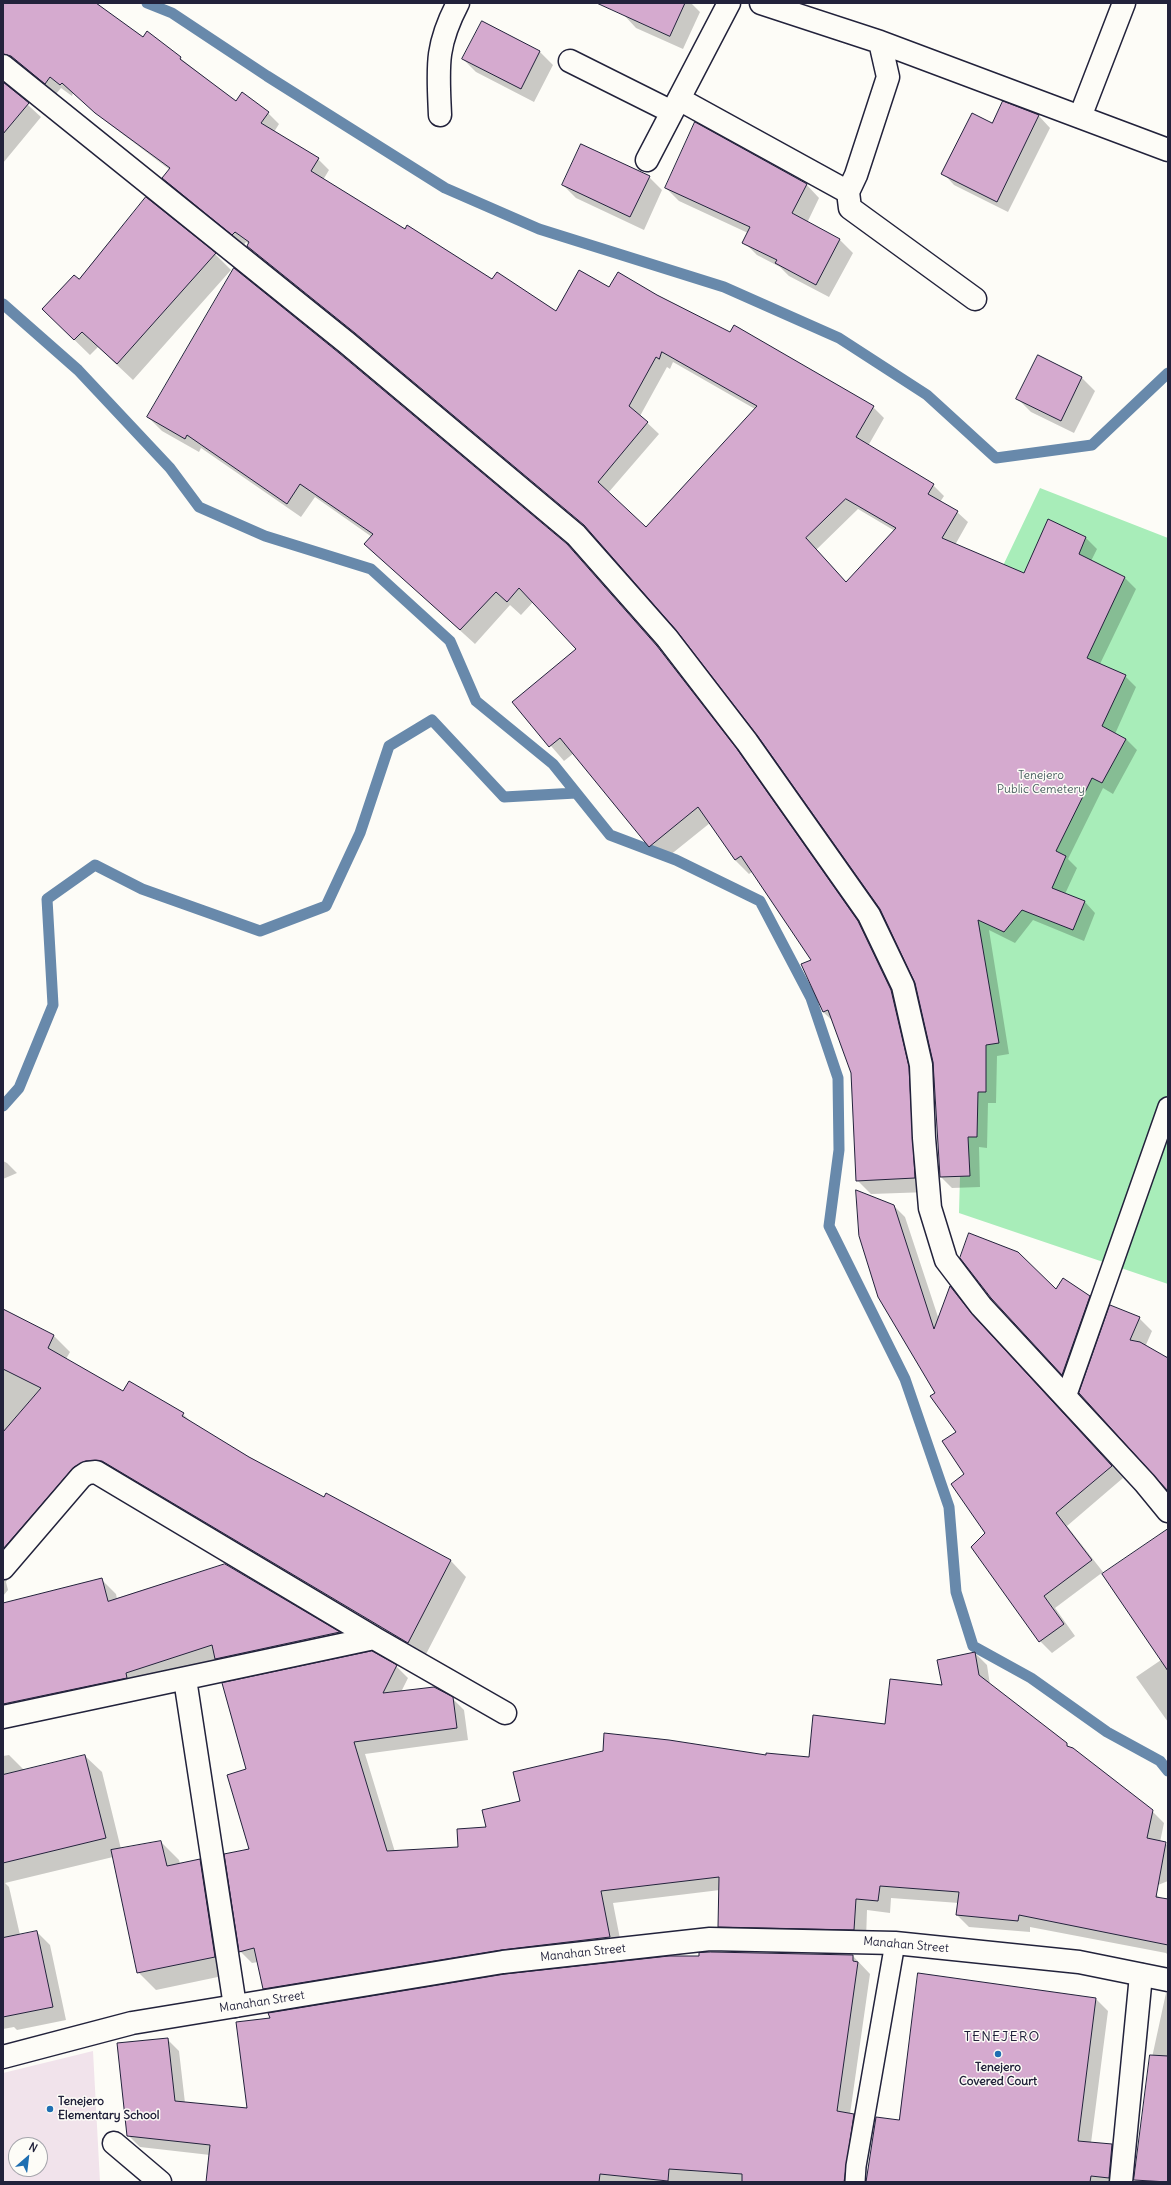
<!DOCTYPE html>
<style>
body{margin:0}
#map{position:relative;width:1171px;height:2185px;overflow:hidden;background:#fdfcf7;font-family:Delius,sans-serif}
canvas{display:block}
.frame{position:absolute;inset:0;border:4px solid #22223b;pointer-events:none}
.north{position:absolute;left:8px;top:2137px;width:40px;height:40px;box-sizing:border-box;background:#fdfcf7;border:1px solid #a5a5ac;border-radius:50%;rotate:28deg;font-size:11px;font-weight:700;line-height:16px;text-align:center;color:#22223b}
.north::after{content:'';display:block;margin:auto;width:14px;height:18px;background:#1f6fb2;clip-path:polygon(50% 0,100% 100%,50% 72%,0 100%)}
</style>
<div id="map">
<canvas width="1171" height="2185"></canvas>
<div class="frame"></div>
<div class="north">N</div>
</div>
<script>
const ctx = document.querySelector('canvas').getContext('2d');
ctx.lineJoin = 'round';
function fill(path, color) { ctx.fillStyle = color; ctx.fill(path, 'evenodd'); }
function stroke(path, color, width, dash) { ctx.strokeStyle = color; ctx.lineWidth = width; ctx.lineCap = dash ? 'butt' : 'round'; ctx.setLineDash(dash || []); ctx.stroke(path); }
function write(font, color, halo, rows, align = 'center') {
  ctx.font = font + ' Delius,sans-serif'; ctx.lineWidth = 3; ctx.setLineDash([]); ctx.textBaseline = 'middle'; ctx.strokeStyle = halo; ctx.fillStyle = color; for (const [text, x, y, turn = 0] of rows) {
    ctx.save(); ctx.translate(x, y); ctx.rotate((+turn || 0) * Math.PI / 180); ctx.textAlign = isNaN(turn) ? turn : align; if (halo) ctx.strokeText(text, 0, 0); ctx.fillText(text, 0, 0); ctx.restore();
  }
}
fill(new Path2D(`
 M93 2051 100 2182H3V2073ZM16 2145H40V2169H16Z`), '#f1e3eb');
fill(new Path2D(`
 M1040 488 1168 538V1284L959 1213 961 1139 908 765Z`), '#a8edb9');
fill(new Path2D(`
 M3 3H94L143 38 180 58 236 102 242 94 268 113 279 124 274 132 318 159 329 170 323 180 492 281 557 312 609 288 656 296 873 407 884 418 868 446 933 485 944 496 940 502 957 512 968 522 955 545 1024 574 1049 521 1086 538 1097 549 1091 561 1125 578 1136 589 1100 664 1125 676 1136 687 1115 734 1126 739 1137 750 1113 794 1103 788 1068 859 1077 868 1065 894 1085 902 1095 913 1084 941 1033 920 1015 943 989 930 1009 1054 997 1056 996 1103H988L987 1148 979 1147 980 1187 952 1188 941 1177 934 1062 916 983 881 909 758 734 677 629 591 532 367 344 259 257 248 246 249 244 246 242 244 245 174 189 164 178 170 170 108 123 73 93 72 96 61 88 56 94 23 67 15 64 4 54ZM673 362 755 409 646 529 608 493 659 434 640 416 667 367 670 369ZM858 509 895 531 847 583 816 550Z
 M628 3H691L700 12 683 49 636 28 623 14Z
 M482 22 540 52 553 65 534 102 476 72 463 59Z
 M3 82 41 117 3 163Z
 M1003 103 1039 116 1050 128 1008 212 954 185 943 173 993 124Z
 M649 177 662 190 644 230 576 198 563 185Z
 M806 184 819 198 807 223 840 240 853 253 829 297 789 276 780 267 757 255 744 242 748 233 679 201 666 188Z
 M146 199 215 254 231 270 133 380 98 347 90 355 59 325 79 280Z
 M1039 357 1082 378 1095 391 1074 433 1031 412 1018 399Z
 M148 417 567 545 671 661 751 765 872 937 905 1005 929 1192 871 1194 857 1180 852 1072 834 1022 823 1012 812 960 753 871 749 874 735 860 710 823 664 860 650 846 574 753 564 761 513 702 578 649 534 601 521 615 510 605 475 644 365 544 372 537 315 497 301 517 201 448 199 452 162 431Z
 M3 1161 7 1163 17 1173 3 1179Z
 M893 1205 905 1217 939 1320 950 1288 983 1327 1123 1478 1067 1526 1103 1572 1055 1608 1075 1636 1052 1653 1040 1641 987 1533 966 1475 958 1432 936 1393Z
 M1056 1291 1089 1297 1100 1308 1073 1385 991 1297Z
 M8 1313 54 1336 70 1352 66 1359 123 1392 183 1414 194 1425 249 1457 324 1499 327 1494 451 1561 466 1577 424 1658 119 1477 87 1484 9 1576 6 1582 8 1590 3 1596V1324Z
 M1139 1318 1152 1331 1145 1347 1168 1359V1490L1080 1393Z
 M1168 1531V1722L1136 1677 1161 1660Z
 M225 1565 340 1633 354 1647 3 1712V1604L101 1579 116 1594 117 1599Z
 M975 1653 987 1665 990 1685 1152 1811 1164 1823 1160 1842 1168 1845V1881L1143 1891 1156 1894 1161 1899 1168 1900V1955L1166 1953 1030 1927V1932L969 1927 957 1915 959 1903 891 1898 890 1913 867 1910 866 1941 731 1938 719 1926 720 1890 613 1903 622 1949 276 2000 264 1988 258 1962 252 1963 240 1951 251 1849 248 1770 396 1666 408 1678 401 1692 452 1698 464 1710 468 1740 365 1754 395 1852 459 1848 488 1828 767 1756 810 1758 886 1725 943 1686ZM506 1948V1950L272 1988V1986Z
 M9 1755 25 1771 85 1756 102 1772 121 1849 161 1842 179 1860 180 1864 200 1860 218 1878 232 1974 156 1990 138 1972 113 1857 5 1883 9 1887 20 1935 37 1932 50 1945 66 2020 17 2030 14 2027 3 2029V1756Z
 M853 1956 870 1974 850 2114 854 2115 865 2127 850 2182H207L210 2155 140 2147 128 2135 167 2039 179 2051 185 2103 248 2109Z
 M919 1975 1096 1999 1108 2011 1091 2143 1112 2145 1124 2157 1121 2182H877L900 2122Z
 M1166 1993H1168V2182H1135L1148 2076Z`), '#0003');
stroke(new Path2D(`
 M147 3 172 13 267 76 445 188 539 229 724 287 839 338 927 395 996 458 1092 445 1168 373
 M3 304 78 370 170 468 199 507 265 536 371 569 450 641 476 701 553 764 610 835 676 860 760 901 811 998 838 1078 839 1150 829 1226 905 1379 949 1507 956 1592 973 1646 1031 1678 1107 1732 1160 1761 1168 1771
 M3 1106 19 1088 53 1005 47 899 95 865 142 889 260 931 326 906 360 833 389 746 432 720 504 797 576 793`), '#6889ab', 11);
const building = new Path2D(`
 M3 3H96L143 37 147 31 181 57 180 59 236 101 242 92 269 112 261 123 319 158 311 171 405 229 407 225 492 279 497 272 556 311 579 270 609 287 618 272 657 295 730 332 734 325 874 406 856 437 934 484 928 494 958 511 942 538 1024 573 1048 519 1086 537 1079 554 1125 577 1087 658 1126 675 1102 726 1126 739 1102 783 1092 778 1056 851 1066 856 1052 888 1085 901 1073 930 1022 910 1004 932 978 920 999 1043 986 1045V1092H978L977 1137H968L970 1176 940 1177 933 1062 915 983 880 909 757 735 676 630 584 525 355 333 247 246 249 242 235 232 232 235 162 178 170 168 95 113 62 83 60 85 50 77 45 84 11 56 3 54ZM662 352 757 406 646 527 598 482 648 422 629 406 656 357 659 359ZM846 499 896 528 846 582 806 538Z
 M597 3H685L670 36Z
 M482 21 540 51 521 89 462 59Z
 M3 82 29 103 3 134Z
 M1003 101 1039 115 997 202 941 174 972 113 992 123Z
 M695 122 807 184 792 213 840 239 816 285 775 263 777 260 742 243 750 227 665 188Z
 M581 144 650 176 630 217 562 185Z
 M146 197 216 253 117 364 82 332 74 340 42 309 74 275 79 279Z
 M234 268 339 353 567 544 657 646 737 749 858 921 891 990 909 1067 915 1178 856 1181 851 1073 828 1010 823 1012 801 964 811 960 741 856 735 860 698 807 649 847 560 738 549 747 512 702 576 649 519 588 507 602 496 592 460 630 364 544 373 534 300 484 287 504 187 435 185 439 147 417Z
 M1038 355 1082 377 1061 421 1016 399Z
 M856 1190 894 1205 934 1329 950 1286 972 1314 1112 1466 1056 1513 1092 1560 1044 1596 1064 1624 1039 1642 971 1547 985 1533 951 1484 964 1474 942 1441 956 1432 930 1396 935 1393 878 1297 859 1236Z
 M969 1233 1018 1252 1056 1289 1063 1278 1090 1296 1062 1375 991 1298 960 1258Z
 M1110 1305 1140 1317 1130 1340 1140 1342 1168 1358V1491L1079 1393Z
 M3 1309 54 1335 48 1348 123 1391 129 1381 184 1413 182 1416 249 1457 324 1497 326 1493 451 1560 408 1643 102 1461H86L74 1467 3 1549V1432L41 1388 3 1369Z
 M1168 1529V1671L1102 1574Z
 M225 1564 340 1632 215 1659 212 1645 126 1673 127 1678 3 1704V1603L102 1578 108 1601Z
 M372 1651 397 1665 383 1693 434 1687 453 1697 457 1728 354 1742 387 1851 458 1847 457 1829 486 1827 482 1810 520 1801 513 1772 603 1751 604 1733 669 1740 766 1755V1753L809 1757 813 1715 885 1724 890 1679 942 1685 937 1660 975 1652 979 1675 1067 1743V1746L1073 1748 1153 1810 1147 1838 1166 1842 1156 1897 1168 1899V1945L1019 1915 1018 1921 956 1915 959 1892 880 1886 878 1901 856 1899 854 1930 718 1927 719 1877 601 1891 610 1937 501 1950 263 1989 254 1948 239 1952 224 1854 249 1849 227 1775 246 1769 222 1683Z
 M85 1755 106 1838 3 1863V1775Z
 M161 1841 167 1866 200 1859 215 1957 137 1973 111 1850Z
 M37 1931 53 2007 3 2017V1938Z
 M711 1952 853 1955V1961L858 1962 837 2111 854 2114 844 2182H742V2174L669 2169 668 2181 600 2174 599 2182H206L210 2145 127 2136 117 2043 168 2038 175 2101 247 2108 236 2022 270 2018 268 2013 505 1974 669 1956H699V1953Z
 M918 1973 1096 1998 1078 2141 1112 2144 1109 2178 1091 2176 1090 2182H866L876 2117 899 2120Z
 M1150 2055 1168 2056V2182L1134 2180Z`);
fill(building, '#d5aacf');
stroke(building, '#22223b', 1);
const service = new Path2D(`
 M1066 1397 1168 1107
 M855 2182 856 2166 895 1943`);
const minor = new Path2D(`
 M761 3 880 42 1168 150
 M570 61 672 112
 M679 99 848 192 856 175 888 77 880 42
 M440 115C438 67 435 47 458 3
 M1080 117 1124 3
 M647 160 729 3
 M848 192 850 208 975 299
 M3 1568 81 1477 87 1473 96 1472 374 1638 3 1717
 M374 1638 505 1713
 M185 1679 235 2006
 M114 2143 160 2182
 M1121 2182 1141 1975`);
const tertiary = new Path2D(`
 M3 66 347 343 576 535 667 638 747 742 869 915 903 986 921 1065 924 1138 930 1208 946 1260 981 1306 1145 1483 1168 1511`);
const secondary = new Path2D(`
 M3 2057 132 2023 503 1962 710 1939 895 1943 1079 1962 1168 1980`);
stroke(service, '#22223b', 22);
stroke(minor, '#22223b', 25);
stroke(tertiary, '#22223b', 25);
stroke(secondary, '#22223b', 25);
stroke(service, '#fdfcf7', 19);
stroke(minor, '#fdfcf7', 22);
stroke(tertiary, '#fdfcf7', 22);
stroke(secondary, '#fdfcf7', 22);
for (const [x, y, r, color] of [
 [998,2054,4,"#1f6fb2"],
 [50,2109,4,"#1f6fb2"]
]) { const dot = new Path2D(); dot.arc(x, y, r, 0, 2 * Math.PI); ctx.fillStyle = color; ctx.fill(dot); stroke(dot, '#fdfcf7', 1.5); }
write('12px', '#4a5f61', '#fdfcf7', [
 ["Tenejero",1041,776],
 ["Public Cemetery",1041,790]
]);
write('12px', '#22223b', '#fdfcf7', [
 ["Manahan Street",906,1945,5],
 ["Manahan Street",583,1953,-6],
 ["Manahan Street",262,2002,-9]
]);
write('bold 12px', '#22223b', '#fdfcf7', [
 ["Tenejero",998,2068],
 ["Covered Court",998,2082],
 ["Tenejero",58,2102,"left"],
 ["Elementary School",58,2116,"left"]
]);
ctx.letterSpacing = '1px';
write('14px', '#22223b', '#fdfcf7', [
 ["TENEJERO",1002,2037]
]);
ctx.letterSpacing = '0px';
</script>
